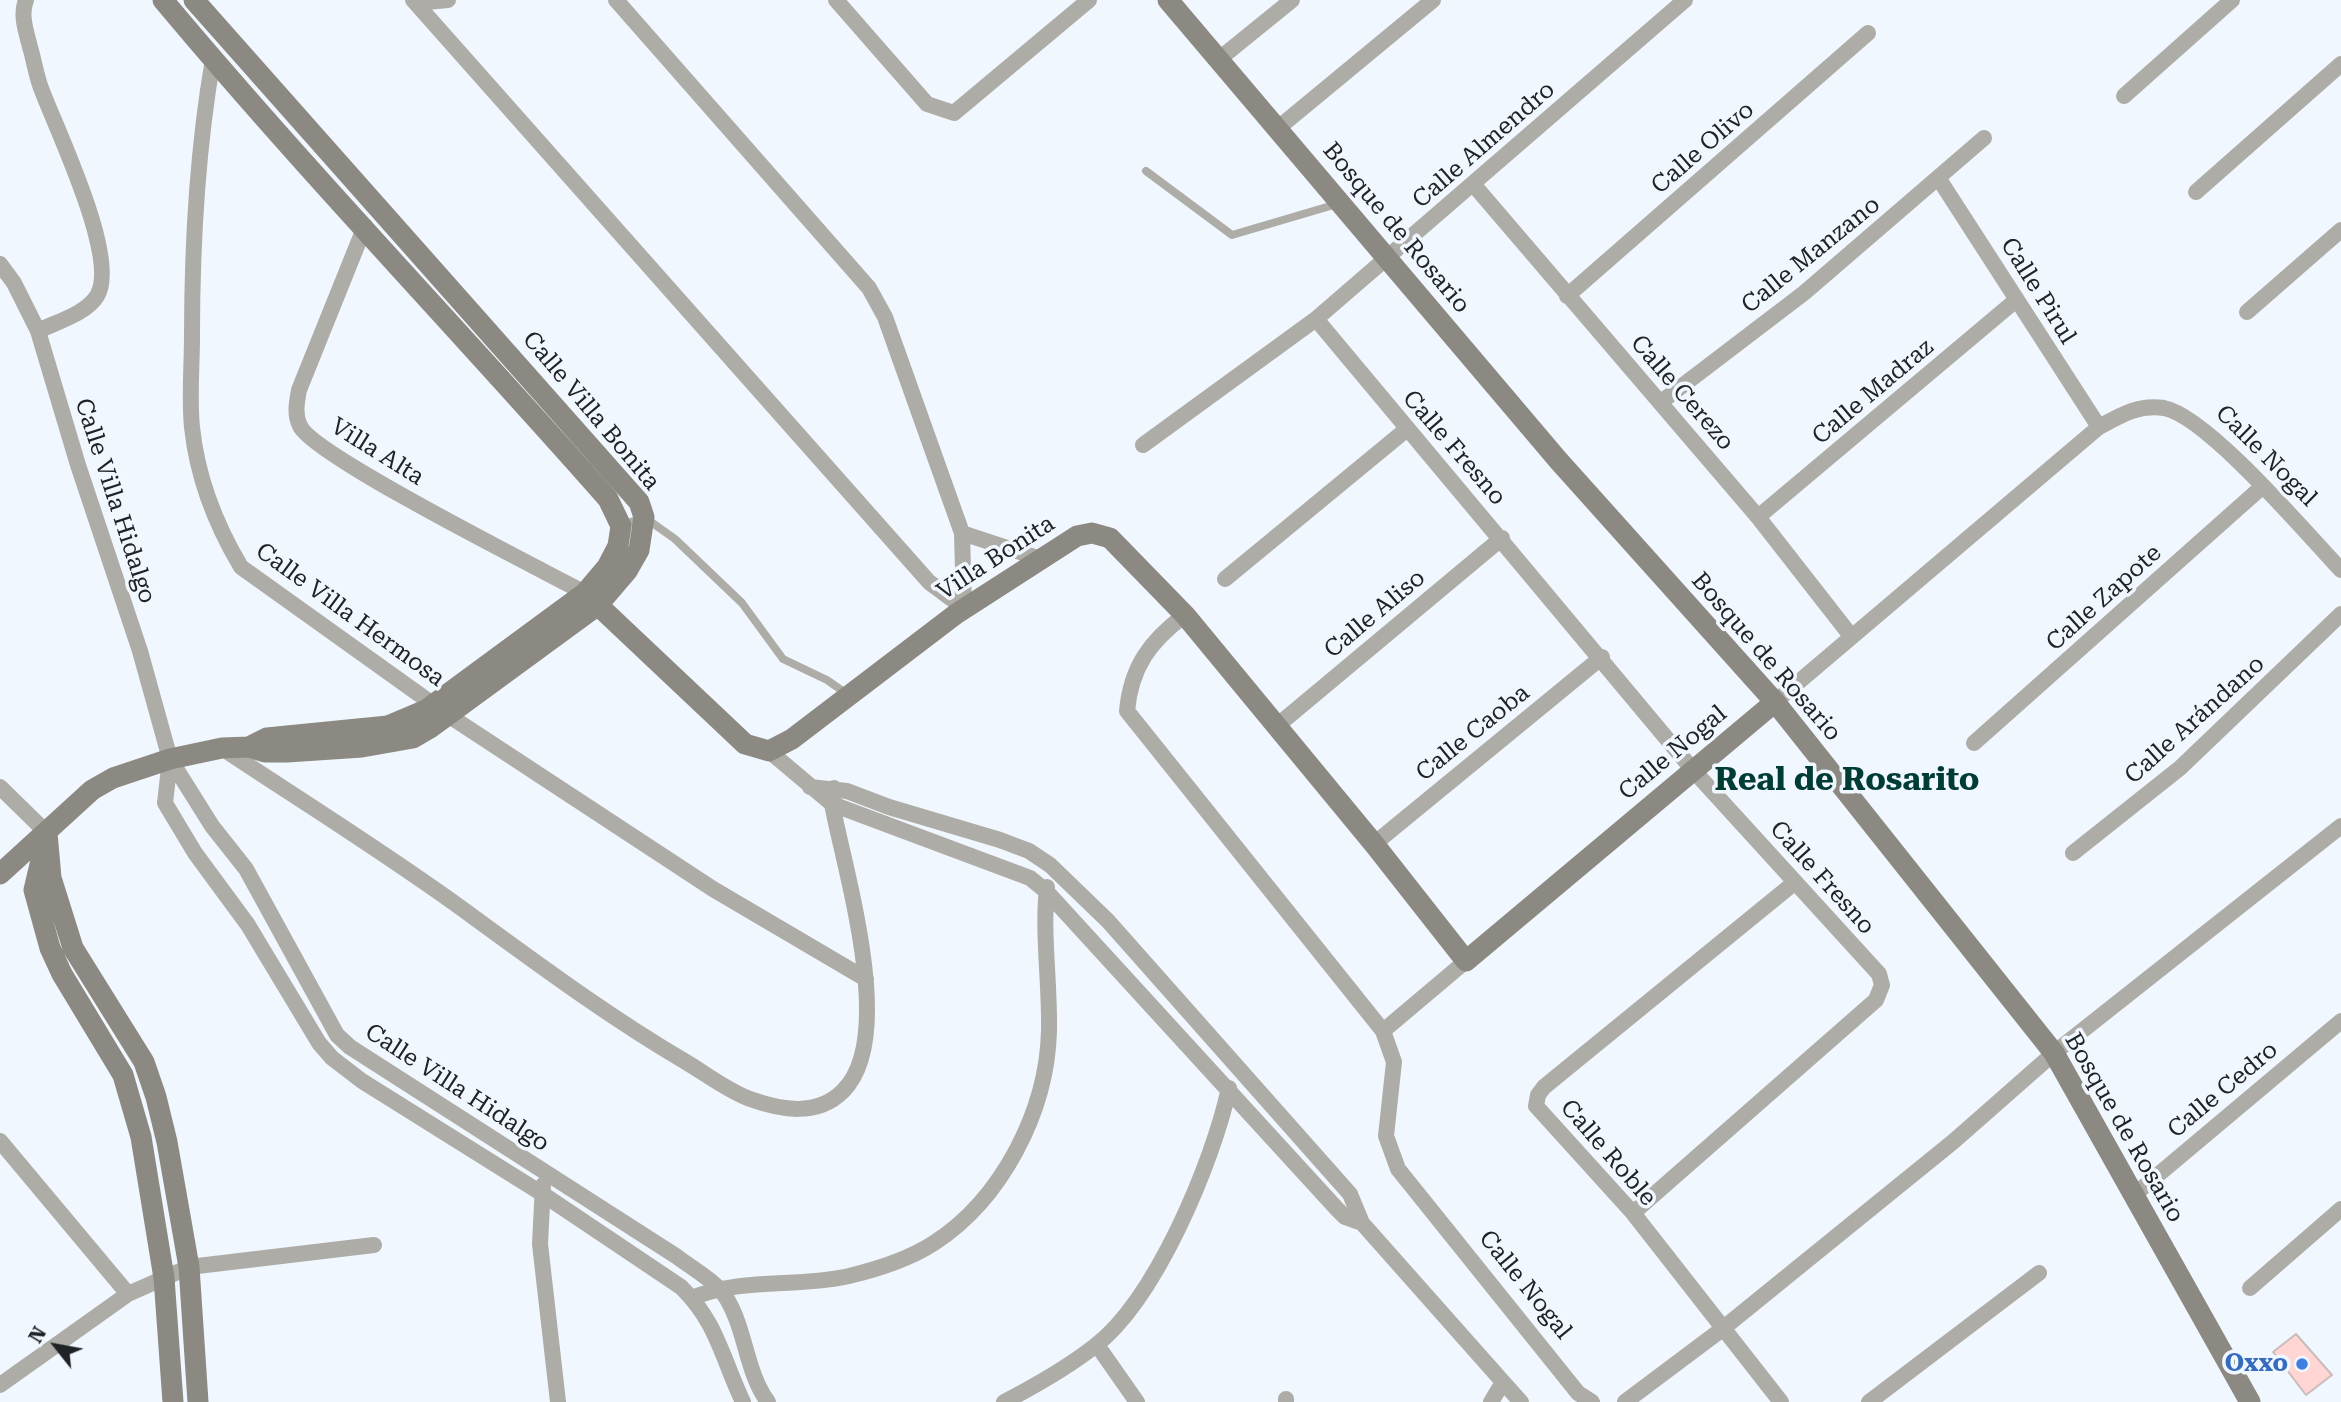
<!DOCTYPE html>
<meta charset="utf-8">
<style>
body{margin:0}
#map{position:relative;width:2341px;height:1402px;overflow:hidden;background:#f1f7ff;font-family:"Roboto Serif",serif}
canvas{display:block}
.north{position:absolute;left:21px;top:1311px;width:70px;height:70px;-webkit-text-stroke:5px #f1f7ff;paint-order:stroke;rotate:301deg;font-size:19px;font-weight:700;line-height:28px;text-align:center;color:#202326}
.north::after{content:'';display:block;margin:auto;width:24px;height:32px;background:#202326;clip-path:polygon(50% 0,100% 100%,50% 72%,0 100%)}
</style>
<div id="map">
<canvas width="2341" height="1402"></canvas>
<div class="north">N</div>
</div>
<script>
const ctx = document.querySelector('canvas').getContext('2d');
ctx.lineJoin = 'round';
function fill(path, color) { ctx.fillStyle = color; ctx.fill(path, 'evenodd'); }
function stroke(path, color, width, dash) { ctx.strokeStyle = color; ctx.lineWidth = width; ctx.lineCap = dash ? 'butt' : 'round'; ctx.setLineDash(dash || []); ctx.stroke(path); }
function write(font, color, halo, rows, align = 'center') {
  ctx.font = font + ' "Roboto Serif",serif'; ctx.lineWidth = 7; ctx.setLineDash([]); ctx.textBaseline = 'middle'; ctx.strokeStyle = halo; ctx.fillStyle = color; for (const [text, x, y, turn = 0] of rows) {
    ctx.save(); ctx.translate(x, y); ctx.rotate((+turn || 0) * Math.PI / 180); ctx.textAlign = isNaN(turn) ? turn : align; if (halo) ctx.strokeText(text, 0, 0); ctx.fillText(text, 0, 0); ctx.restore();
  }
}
const building = new Path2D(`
 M2296 1334 2332 1375 2306 1395 2273 1352Z`);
fill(building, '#ffd6d4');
stroke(building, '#cabcbb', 2);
stroke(new Path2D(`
 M1146 171 1232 235 1337 204
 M621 526 644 517 675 539 742 603 783 659 827 680 847 694`), '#aeaca7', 8);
stroke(new Path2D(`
 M26 0C20 15 26 31 30 47 34 60 36 75 41 88 56 129 120 259 97 296 86 314 56 322 38 331
 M413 0 929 582 964 608
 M616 0 869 288 885 317 962 533 964 608
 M836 0 927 104 954 113 1089 0
 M416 3 448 0
 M213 59C197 151 192 243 192 336 192 366 189 397 192 427 197 476 216 525 241 567L448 715 713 889 866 979
 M1218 60 1292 0
 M2124 96 2232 0
 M1277 129 1433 0
 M1939 179 2099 427
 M1473 184 1758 517 1851 636
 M2196 192 2341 64
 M365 226 299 390C297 402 294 414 300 426 314 456 542 570 585 593
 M0 264 14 283 38 331 78 465 140 651 170 759 212 826 246 869 337 1035 350 1047 676 1256C693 1269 716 1281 727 1299 746 1331 746 1372 768 1402
 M1567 296 1868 33
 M2247 312 2341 230
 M1316 319 1693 770 1879 974 1882 985 1876 1000 1633 1213
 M1661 402 1804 293 1984 138
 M1143 445 1316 319 1685 0
 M1758 517 2015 301
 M962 533 1041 559
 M1225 579 1407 429
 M1185 615C1150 641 1131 667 1127 711L1383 1031 1394 1062 1386 1136 1398 1169 1578 1393 1592 1402
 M1775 702 2099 427C2121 415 2139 404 2164 408 2207 416 2308 535 2341 570
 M1278 725 1502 538
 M1974 743 2263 486
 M222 748C306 804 392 857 472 916 542 967 611 1018 686 1062 706 1074 728 1091 750 1099 781 1110 817 1117 843 1091 897 1038 845 873 832 804L834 788
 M769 751 832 804 1030 878 1046 891 1337 1209 1345 1217 1362 1223
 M170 759 165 803 195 853 248 925 319 1043 332 1058 362 1081 541 1193 681 1287C717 1322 722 1358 743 1402
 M0 787 47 833
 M810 787 847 791 889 807 1000 840 1029 851 1050 865 1108 921 1350 1194 1362 1223 1503 1382 1491 1402
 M1374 844 1602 657
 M2073 853 2180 768 2341 614
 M1383 1031 1466 961
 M0 1141 128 1294
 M543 1185 540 1244 558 1402
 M2134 1195 2341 1021
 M2250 1288 2341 1209
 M692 1298C744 1277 796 1288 849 1276 878 1269 908 1260 934 1243 1002 1199 1047 1111 1049 1031 1050 983 1042 934 1047 887
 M1097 1345 1137 1402
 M1503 1382 1521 1402
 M0 1385 128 1294 189 1267 374 1245
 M1286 1399V1402
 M1004 1402C1035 1386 1068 1367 1095 1346 1156 1299 1213 1162 1229 1088
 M1625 1402 1721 1330 1954 1141 2054 1053 2341 826
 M1781 1402 1633 1213 1536 1106 1538 1095 1544 1087 1794 883
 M1869 1402 2039 1273`), '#aeaca7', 16);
stroke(new Path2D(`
 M163 0C306 171 461 332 608 499L621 526 618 546 607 567 585 593 426 710 388 726 267 738 249 747
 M1168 0 1558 460 1775 702 2054 1053 2250 1402
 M585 593 745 744 769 751 792 739 956 614 1077 536 1092 533 1110 538 1185 615 1374 844 1466 961 1775 702
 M47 833 51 878 73 948 144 1062 156 1097 167 1142 189 1267 198 1402
 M43 852 34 890 50 948 62 974 123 1075 141 1137 164 1278 173 1402
 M0 874 92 790 113 778 170 759 222 748 249 747 265 752H287L362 747 413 738 430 728 598 605 627 571 639 550 644 517 639 502 194 0`), '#8b8982', 21);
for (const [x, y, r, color] of [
 [2302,1364,7,"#3f7fe0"]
]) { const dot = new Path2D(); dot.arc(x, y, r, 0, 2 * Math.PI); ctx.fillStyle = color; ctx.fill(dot); stroke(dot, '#f1f7ff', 2.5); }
write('24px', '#202326', '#f1f7ff', [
 ["Calle Almendro",1484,145,-41],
 ["Calle Olivo",1703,148,-41],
 ["Bosque de Rosario",1396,228,50],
 ["Calle Manzano",1811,255,-39],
 ["Calle Pirul",2038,291,58],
 ["Calle Madraz",1873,392,-40],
 ["Calle Cerezo",1682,393,49],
 ["Calle Villa Bonita",591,411,50],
 ["Calle Fresno",1454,448,49],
 ["Villa Alta",377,452,32],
 ["Calle Nogal",2266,456,45],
 ["Calle Villa Hidalgo",115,501,72],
 ["Villa Bonita",996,558,-33],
 ["Calle Zapote",2104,598,-42],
 ["Calle Aliso",1375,614,-40],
 ["Calle Villa Hermosa",350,615,36],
 ["Bosque de Rosario",1766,657,49],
 ["Calle Arándano",2195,720,-42],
 ["Calle Caoba",1473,733,-39],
 ["Calle Nogal",1673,753,-40],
 ["Calle Fresno",1822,878,48],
 ["Calle Villa Hidalgo",457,1088,33],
 ["Calle Cedro",2223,1090,-40],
 ["Bosque de Rosario",2124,1128,60],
 ["Calle Roble",1608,1153,49],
 ["Calle Nogal",1525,1285,51]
]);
write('bold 24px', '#366cbe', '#f1f7ff', [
 ["Oxxo",2288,1364]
], 'right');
write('bold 32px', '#003c32', '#f1f7ff', [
 ["Real de Rosarito",1847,781]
]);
</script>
